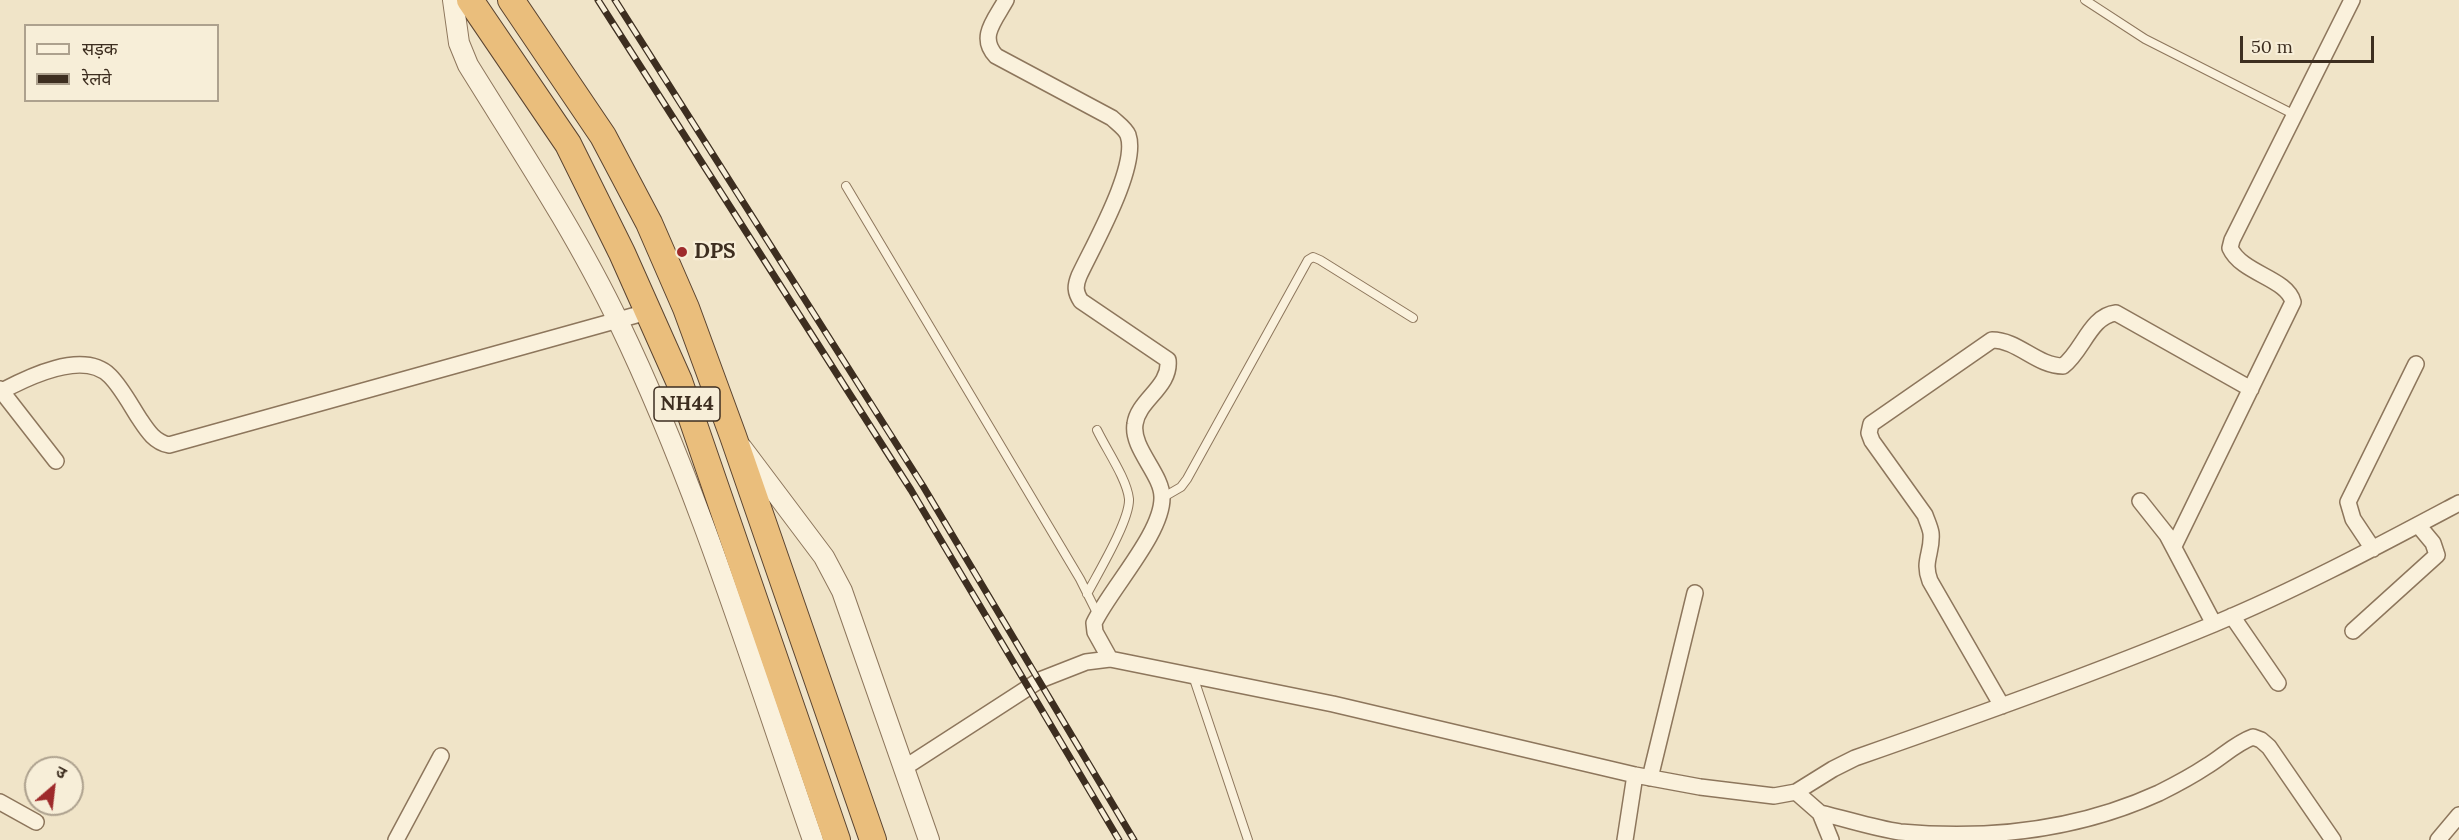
<!DOCTYPE html>
<meta charset="utf-8">
<style>
body{margin:0}
#map{position:relative;width:2459px;height:840px;overflow:hidden;background:#f0e4c8;font-family:Lora,"Noto Sans Devanagari",serif}
canvas{display:block}
.legend{position:absolute;left:24px;top:24px;width:195px;height:78px;box-sizing:border-box;background:#f7eed8;border:2px solid #ada18e;margin:0;padding:8px 10px;list-style:none;font-size:18px;color:#3d2e20}
.legend li{display:flex;align-items:center;gap:12px;height:30px}
.legend b{width:30px;border:2px solid #ada18e}
.north{position:absolute;left:24px;top:756px;width:60px;height:60px;box-sizing:border-box;background:#f7eed8;border:2px solid #ada18e;border-radius:50%;rotate:28deg;font-size:16px;font-weight:700;line-height:24px;text-align:center;color:#3d2e20}
.north::after{content:'';display:block;margin:auto;width:21px;height:27px;background:#9e2a2b;clip-path:polygon(50% 0,100% 100%,50% 72%,0 100%)}
.scale{position:absolute;left:2240px;top:36px;width:134px;height:27px;box-sizing:border-box;border:3px solid #3d2e20;border-top:0;padding-left:8px;font-size:18px;line-height:21px;white-space:nowrap;color:#3d2e20;-webkit-text-stroke:4px #f7eed8;paint-order:stroke}
</style>
<div id="map">
<canvas width="2459" height="840"></canvas>
<ul class="legend">
<li><b style="height:8px;background:#faf1dc"></b>सड़क</li>
<li><b style="height:8px;background:#3d2e20"></b>रेलवे</li>
</ul>
<div class="north">उ</div>
<div class="scale">50 m</div>
</div>
<script>
const ctx = document.querySelector('canvas').getContext('2d');
ctx.lineJoin = 'round';
function stroke(path, color, width, dash) { ctx.strokeStyle = color; ctx.lineWidth = width; ctx.lineCap = dash ? 'butt' : 'round'; ctx.setLineDash(dash || []); ctx.stroke(path); }
function write(font, color, halo, rows, align = 'center') {
  ctx.font = font + ' Lora,serif'; ctx.lineWidth = 4.5; ctx.setLineDash([]); ctx.textBaseline = 'middle'; ctx.strokeStyle = halo; ctx.fillStyle = color; for (const [text, x, y, turn = 0] of rows) {
    ctx.save(); ctx.translate(x, y); ctx.rotate((+turn || 0) * Math.PI / 180); ctx.textAlign = isNaN(turn) ? turn : align; if (halo) ctx.strokeText(text, 0, 0); ctx.fillText(text, 0, 0); ctx.restore();
  }
}
const service = new Path2D(`
 M2085 0 2145 39 2295 115
 M846 186 1080 579 1098 615
 M1162 498 1181 487 1187 479 1308 260 1313 257 1320 260 1413 318
 M1087 594C1098 573 1130 520 1129 499 1127 479 1106 449 1097 430
 M1193 676 1248 840`);
const minor = new Path2D(`
 M1006 0C995 20 978 37 996 56L1112 118C1117 123 1125 128 1128 135 1139 166 1093 246 1079 276 1075 286 1075 292 1081 301L1168 360C1171 387 1138 400 1135 424 1131 448 1162 474 1162 497 1163 533 1110 589 1094 623L1095 632 1110 659
 M0 389 56 461
 M0 392C26 378 83 349 110 376 121 387 130 404 139 418 147 430 154 442 169 445L647 312
 M2140 501 2167 535 2214 624
 M2174 546 2293 302C2287 278 2242 274 2230 248L2232 240 2352 0
 M2373 549 2353 519 2348 502 2416 364
 M2232 616 2278 683
 M2353 631 2437 555 2433 543 2418 525
 M2002 706 1930 581C1922 561 1933 552 1931 533 1930 527 1927 521 1925 515L1872 441 1869 433 1871 424 1992 340C2018 340 2037 366 2063 366 2083 351 2090 316 2116 313L2251 389
 M904 768 1040 680 1086 662 1110 659 1333 704 1635 775 1700 787 1774 796 1796 792 1833 769 1855 758C1975 716 2096 673 2214 624 2298 589 2378 546 2459 503
 M1650 778 1695 593
 M1796 792 1820 813 1831 840
 M0 802 36 822
 M1820 813C1847 819 1873 828 1900 832 1989 840 2078 830 2159 793 2175 785 2192 776 2207 766 2222 757 2236 743 2253 737L2261 740 2269 747 2333 840
 M396 840 441 756
 M1625 840 1635 775
 M2438 840 2459 815`);
const tertiary = new Path2D(`
 M453 0 459 43 468 65C520 149 576 233 619 323 698 487 753 668 813 840
 M742 448 824 557 842 591 929 840`);
const trunk = new Path2D(`
 M470 0 568 144 622 253 679 381 837 840
 M511 0 603 136 649 223 686 308 733 436 873 840`);
stroke(service, '#8d765c', 10);
stroke(minor, '#8d765c', 18);
stroke(tertiary, '#8d765c', 22);
stroke(trunk, '#5b4430', 28);
stroke(service, '#faf1dc', 8);
stroke(minor, '#faf1dc', 15);
stroke(tertiary, '#faf1dc', 20);
stroke(trunk, '#eabe7c', 26);
const rail = new Path2D(`
 M598 0 911 490 1119 840
 M615 0 923 486 1134 840`);
stroke(rail, '#3d2e20', 7);
stroke(rail, '#f7eed8', 4.5, [14]);
for (const [x, y, r, color] of [
 [682,252,6,"#9e2a2b"]
]) { const dot = new Path2D(); dot.arc(x, y, r, 0, 2 * Math.PI); ctx.fillStyle = color; ctx.fill(dot); stroke(dot, '#f7eed8', 2); }
for (const [x, y, w] of [
 [687,404,66]
]) { const box = new Path2D(); box.roundRect(x - w / 2, y - 17, w, 34, 4.5); ctx.fillStyle = '#f7eed8'; ctx.fill(box); stroke(box, '#3d2e20', 1.5); }
write('bold 20px', '#3d2e20', null, [
 ["NH44",687,404]
]);
write('bold 21px', '#3d2e20', '#f7eed8', [
 ["DPS",694,252]
], 'left');
</script>
